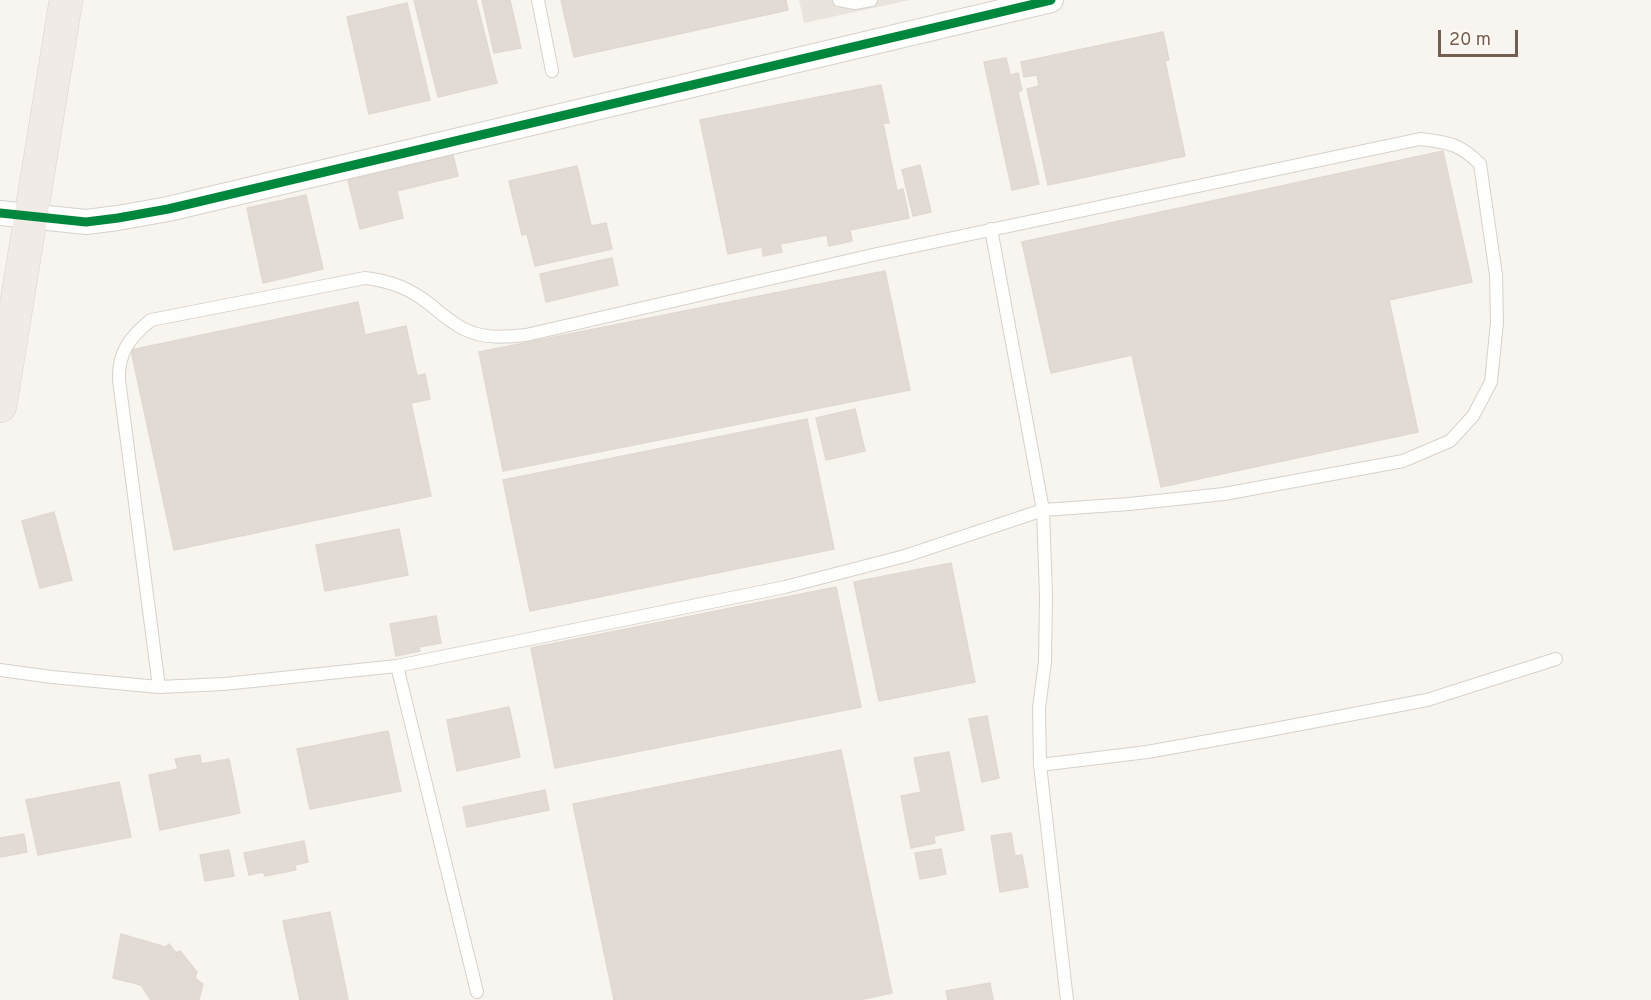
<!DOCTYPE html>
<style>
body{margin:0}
#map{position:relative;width:1651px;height:1000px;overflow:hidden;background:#f8f5f0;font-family:Overpass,sans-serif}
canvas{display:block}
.scale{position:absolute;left:1438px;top:30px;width:80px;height:27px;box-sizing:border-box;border:3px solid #755e51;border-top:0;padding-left:8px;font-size:18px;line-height:21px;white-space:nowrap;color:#755e51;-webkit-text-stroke:4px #fefaf3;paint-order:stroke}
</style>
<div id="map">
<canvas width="1651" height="1000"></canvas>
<div class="scale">20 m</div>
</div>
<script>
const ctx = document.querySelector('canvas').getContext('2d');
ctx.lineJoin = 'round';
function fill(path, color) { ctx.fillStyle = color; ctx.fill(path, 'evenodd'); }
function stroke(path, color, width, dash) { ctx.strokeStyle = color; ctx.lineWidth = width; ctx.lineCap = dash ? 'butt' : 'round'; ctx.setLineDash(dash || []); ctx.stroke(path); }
fill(new Path2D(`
 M799 0H910L804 23Z`), '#eae4df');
const building = new Path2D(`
 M414 0H476L497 83 438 97Z
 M482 0H510L521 48 494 53Z
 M561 0H786L788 10 574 57Z
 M407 3 430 100 369 114 347 17Z
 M1163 32 1169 60 1165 61 1185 156 1048 185 1027 89 1039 86 1037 75 1024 77 1021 62Z
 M1006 58 1010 75 1018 73 1022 90 1018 92 1039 184 1012 190 984 62Z
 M881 85 889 123H883L897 191 903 189 909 218 850 230 852 241 829 246 827 235 780 244 782 252 763 256 762 247 728 254 700 120Z
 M1443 151 1472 282 1389 300 1418 432 1161 487 1132 355 1051 373 1022 242Z
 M453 155 458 176 397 191 403 218 360 229 348 180Z
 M920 165 931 212 913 216 902 170Z
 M577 166 591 226 606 223 612 249 535 266 527 234 522 235 509 181Z
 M306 195 323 269 263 283 247 208Z
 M612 258 618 285 546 302 540 274Z
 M885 271 910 390 503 471 479 352Z
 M358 302 365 335 406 326 417 376 425 374 430 399 411 403 431 496 174 550 131 350Z
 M855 409 865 451 826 460 816 418Z
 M807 419 834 549 530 611 503 480Z
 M54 512 72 580 40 588 22 521Z
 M399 529 408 575 325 591 316 545Z
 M951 563 975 682 879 701 854 582Z
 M836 587 861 707 555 768 531 648Z
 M436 616 441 643 419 647 420 651 396 656 390 624Z
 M509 707 520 757 457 771 447 720Z
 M987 716 999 778 982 782 969 719Z
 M388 731 401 791 310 809 297 749Z
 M841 750 892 993 859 1000H614L573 804Z
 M949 752 964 830 934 836 935 843 911 848 901 796 921 792 914 758Z
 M200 755 201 764 229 759 240 813 160 830 149 775 178 769 175 759Z
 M119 782 131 837 38 855 26 800Z
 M545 790 549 810 467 827 463 807Z
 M1011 833 1015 856 1022 855 1028 887 1000 892 991 836Z
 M24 834 27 852 1 857 0 838Z
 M304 841 308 862 295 865 296 870 265 876 263 872 249 875 244 853Z
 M941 849 946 874 920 879 915 853Z
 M229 850 234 876 205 881 200 855Z
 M330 912 348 999 300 1000 283 921Z
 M121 934 165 947 169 944 176 953 180 951 197 972 195 978 203 984 199 1000H151L141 985 113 978Z
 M990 983 993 1000H948L946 991Z`);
fill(building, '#e2dbd5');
stroke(building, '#e0d9d2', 1.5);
const lane = new Path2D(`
 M538 0 552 71
 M839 0 855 3 871 0
 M397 666 477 992
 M0 670 52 677 159 687 224 684 397 666 785 587 905 556 1043 510 1046 596 1045 662 1039 708 1040 765 1067 1000
 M159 687 119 380C118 352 130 337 151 320L365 278C392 281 411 289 432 306 443 315 453 324 466 330 485 339 506 337 526 335L877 254 1420 139C1448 142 1460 144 1480 164L1496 275 1497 322 1491 382 1473 416 1450 441 1403 461 1224 494 1129 504 1043 510 991 229
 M1040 765 1147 752 1259 732 1427 700 1556 659`);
const street = new Path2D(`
 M0 213 86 222 118 218 168 209 1051 0`);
const highway = new Path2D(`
 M0 406 66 0`);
stroke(lane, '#d6d1cb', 14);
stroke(street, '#d6d1cb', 26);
stroke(highway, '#d9d1cd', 34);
stroke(lane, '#fefefd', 12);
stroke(street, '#fefefd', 24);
stroke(highway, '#f1ebe8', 33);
stroke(new Path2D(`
 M0 213 86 222 118 218 168 209 1051 0`), '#00873e', 9);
</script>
